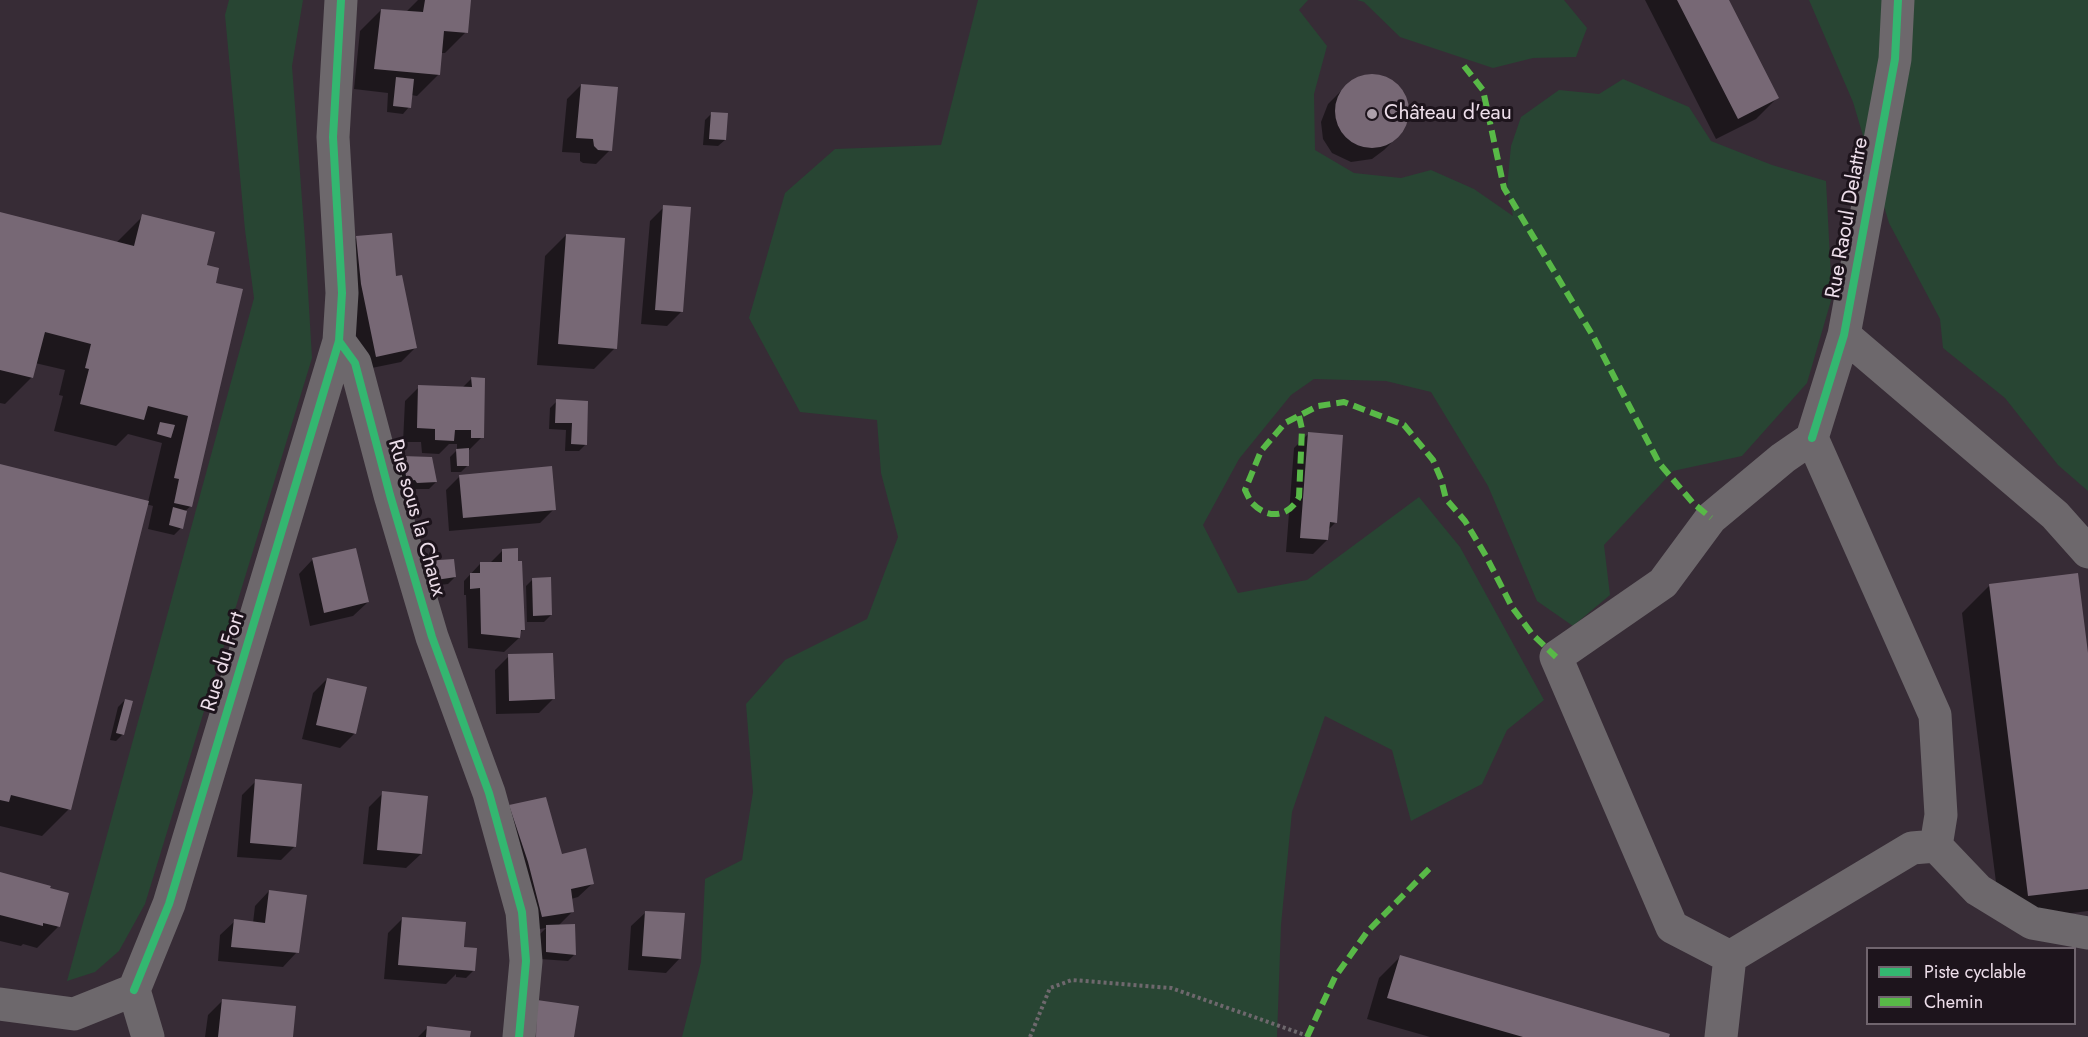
<!DOCTYPE html>
<meta charset="utf-8">
<style>
body{margin:0}
#map{position:relative;width:2088px;height:1037px;overflow:hidden;background:#372c36;font-family:Jost,sans-serif}
canvas{display:block}
.legend{position:absolute;left:1866px;top:947px;width:210px;height:78px;box-sizing:border-box;background:#1d141c;border:2px solid #70656e;margin:0;padding:8px 10px;list-style:none;font-size:18px;color:#eddeea}
.legend li{display:flex;align-items:center;gap:12px;height:30px}
.legend b{width:30px;border:2px solid #70656e}
</style>
<div id="map">
<canvas width="2088" height="1037"></canvas>
<ul class="legend">
<li><b style="height:8px;background:#33b770"></b>Piste cyclable</li>
<li><b style="height:8px;background:#58b947"></b>Chemin</li>
</ul>
</div>
<script>
const ctx = document.querySelector('canvas').getContext('2d');
ctx.lineJoin = 'round';
function fill(path, color) { ctx.fillStyle = color; ctx.fill(path, 'evenodd'); }
function stroke(path, color, width, dash) { ctx.strokeStyle = color; ctx.lineWidth = width; ctx.lineCap = dash ? 'butt' : 'round'; ctx.setLineDash(dash || []); ctx.stroke(path); }
function write(font, color, halo, rows, align = 'center') {
  ctx.font = font + ' Jost,sans-serif'; ctx.lineWidth = 6; ctx.setLineDash([]); ctx.textBaseline = 'middle'; ctx.strokeStyle = halo; ctx.fillStyle = color; for (const [text, x, y, turn = 0] of rows) {
    ctx.save(); ctx.translate(x, y); ctx.rotate((+turn || 0) * Math.PI / 180); ctx.textAlign = isNaN(turn) ? turn : align; if (halo) ctx.strokeText(text, 0, 0); ctx.fillText(text, 0, 0); ctx.restore();
  }
}
fill(new Path2D(`
 M229 0H303L292 66 305 240 312 358 145 904 119 951 95 972 67 981 254 298 245 230 225 15Z
 M978 0H1308L1299 10 1327 46 1314 94 1315 150 1354 173 1401 178 1431 170 1474 189 1513 216 1507 187 1511 146 1521 117 1559 90 1599 94 1623 79 1689 107 1711 141 1772 165 1826 181 1832 297 1807 383 1742 456 1673 471 1604 545 1610 595 1573 626 1537 601 1488 486 1431 392 1386 381 1314 379 1291 395 1239 459 1203 525 1238 593 1307 580 1419 497 1460 547 1544 700 1507 730 1482 784 1411 821 1392 750 1325 716 1292 812 1281 925 1277 1037H682L701 962 705 879 742 860 753 792 746 704 785 660 867 619 898 537 881 473 877 420 800 412 749 318 785 193 835 149 941 145Z
 M1357 0H1564L1587 28 1576 57 1533 58 1493 68 1400 37 1364 2Z
 M1809 0H2088V491L2058 465 2005 398 1943 348 1940 319 1889 223 1853 102Z`), '#284533');
fill(new Path2D(`
 M418 0H469L466 32 445 53H440L438 75 417 96 411 95 409 107 403 114 387 112 388 93 354 89 360 31 381 10 406 12Z
 M1645 0H1727L1777 98 1756 119 1716 139Z
 M1372 75 1385 77 1403 91 1408 107 1407 120 1399 135 1384 150 1372 159 1351 162 1332 153 1323 139 1321 122 1328 104 1343 89 1357 78Z
 M581 85 610 150 596 164 583 163 580 161V153L562 152 567 99Z
 M712 113 725 140 718 146 703 145 705 120Z
 M664 207 681 312 667 326 641 324 650 221Z
 M0 213 116 243 143 216 205 266 191 506 185 511 181 528 174 535 148 529 153 506 146 504 69 809 42 836 0 826V465L148 502 162 443 128 434 116 446 54 431 63 396 59 395 65 370 35 363 32 377 5 404 0 403Z
 M566 235 615 348 594 369 537 365 545 256Z
 M357 237 415 348 401 362 362 370 347 299 343 252Z
 M472 378 482 437 467 452 468 465 461 472H451L450 457 457 450V444H449L439 454 422 453 421 442H403L405 401 419 387 462 388Z
 M557 401 587 402 586 444 579 451H565L566 430 549 429 550 408Z
 M1309 433 1335 523 1328 530 1327 540 1313 554 1286 552 1294 448Z
 M402 458 436 482 429 489H410L409 487H401L396 465Z
 M460 476 554 509 540 523 449 531 446 490Z
 M502 551 524 629 519 633V638L504 652 468 648 466 595H464V581L480 564H489Z
 M313 559 368 602 353 616 310 626 299 574Z
 M418 570 455 577 448 584 422 587Z
 M533 579 551 615 544 622H527L526 586Z
 M1989 586 2088 665V911L2001 922 1962 613Z
 M509 656 553 699 539 713 496 714 495 670Z
 M327 679 355 733 340 748 302 739 313 693Z
 M125 700 123 734 116 741 110 740 118 707Z
 M256 781 295 846 281 860 237 857 242 795Z
 M383 793 421 854 406 868 363 864 369 807Z
 M510 807 593 883 578 897 571 899 573 911 558 926 574 955 568 961 540 959V934L546 928 528 931Z
 M0 874 58 927 37 948 23 944 21 946 0 941Z
 M269 891 297 952 283 967 218 961 220 935 235 921 253 923 255 906Z
 M646 912 680 958 666 973 628 970 631 926Z
 M402 919 462 948 473 971 466 978 456 977V974L446 984 384 979 388 933Z
 M1400 957 1667 1037H1430L1367 1019 1379 978Z
 M222 1001 292 1037H205L208 1015Z
 M428 1027 468 1037H418Z`), '#0007');
fill(new Path2D(`
 M425 0H471L468 33 444 31 440 75 374 69 381 9 423 12Z
 M1677 0H1729L1779 98 1738 119Z
 M1335 111a37 37 0 1 1 74 0a37 37 0 1 1-74 0Z
 M396 77 414 79 411 108 393 106Z
 M581 84 618 87 612 151 598 150 594 146 593 139 576 138Z
 M711 112 728 113 726 140 709 139Z
 M663 205 691 207 683 312 655 310Z
 M0 212 134 246 142 214 215 232 207 265 219 268 216 283 243 289 192 507 174 503 179 479 174 478 188 416 148 406 144 420 80 404 89 369 85 368 91 344 45 332 33 378 0 370Z
 M392 233 396 276 402 275 417 348 376 357 361 284 356 236Z
 M566 234 625 238 617 349 558 344Z
 M471 377 485 378 484 438H471V430H455L454 441 435 440V429L417 428 418 385 472 387Z
 M556 399 588 401 587 445 571 444 572 423H555Z
 M160 422 175 425 171 438 157 434Z
 M1308 432 1343 435 1337 523 1330 522 1328 540 1300 538Z
 M469 448V466H457L456 449Z
 M402 456 432 457 437 482 417 483 415 480 407 481Z
 M0 464 149 501 71 810 11 795 9 802 0 800Z
 M552 466 556 510 463 518 459 475Z
 M173 507 187 511 183 529 169 525Z
 M356 548 369 602 324 613 312 558Z
 M518 548V561H522L525 630H521L520 638 481 634 480 588 470 589V573H480V562H502V549Z
 M454 559 456 577 429 581 424 561Z
 M2078 573 2088 653V889L2028 896 1989 584Z
 M551 577 552 615 533 616 532 578Z
 M553 653 555 699 509 701 508 654Z
 M327 678 367 687 356 734 316 725Z
 M125 699 133 701 124 735 116 733Z
 M255 779 302 784 296 847 250 843Z
 M382 791 428 796 422 854 377 850Z
 M546 797 562 854 586 848 594 884 571 889 574 912 542 917 528 862 509 805Z
 M0 872 51 886 50 888 69 893 60 927 43 923V926L0 915Z
 M269 890 307 895 299 953 231 947 234 919 265 923Z
 M645 911 685 913 681 959 642 956Z
 M402 917 466 922 464 947 477 948 475 971 398 965Z
 M575 924 576 955 546 952V925Z
 M1400 955 1670 1034 1669 1037H1523L1387 998Z
 M222 999 296 1006 293 1037H218Z
 M537 1000 579 1006 574 1037H536Z
 M427 1026 471 1031 470 1037H426Z`), '#776875');
stroke(new Path2D(`
 M1030 1037 1050 988 1072 980 1171 988 1308 1036`), '#6e686d', 4, [3, 3]);
stroke(new Path2D(`
 M1844 335 2055 515 2088 552
 M339 341 355 363 390 495 432 637 489 793 522 912 526 961 519 1037
 M1812 438 1844 335 1895 59 1898 0
 M1812 438 1935 715 1941 815 1936 846
 M1936 846 1978 890 2032 923 2088 933
 M1730 957 1672 927 1556 657 1663 583 1711 518 1783 458 1812 438
 M134 990 169 904 339 341 342 293 333 137 341 0
 M134 990 148 1037
 M0 1004 74 1014 134 990
 M1721 1037 1730 957 1912 848 1936 846`), '#6d686c', 33);
stroke(new Path2D(`
 M1464 66 1483 90 1504 188 1593 336 1659 463 1693 503 1711 518
 M1299 416 1302 429 1299 497C1289 517 1268 520 1252 503 1249 499 1247 494 1245 490L1261 451 1285 423 1318 406 1344 402 1404 425 1433 460 1441 479 1446 499 1465 521 1486 556 1512 607 1532 634 1556 657
 M1307 1037 1335 977 1367 932 1430 868`), '#58b947', 6, [12, 6]);
stroke(new Path2D(`
 M339 341 355 363 390 495 432 637 489 793 522 912 526 961 519 1037
 M1812 438 1844 335 1895 59 1898 0
 M134 990 169 904 339 341 342 293 333 137 341 0`), '#33b770', 8);
for (const [x, y, r, color] of [
 [1372,114,6,"#ada0ab"]
]) { const dot = new Path2D(); dot.arc(x, y, r, 0, 2 * Math.PI); ctx.fillStyle = color; ctx.fill(dot); stroke(dot, '#1d141c', 2); }
write('21px', '#eddeea', '#1d141c', [
 ["Château d'eau",1384,114]
], 'left');
write('21px', '#eddeea', '#1d141c', [
 ["Rue Raoul Delattre",1848,218,-80],
 ["Rue sous la Chaux",416,518,74],
 ["Rue du Fort",224,662,-73]
]);
</script>
